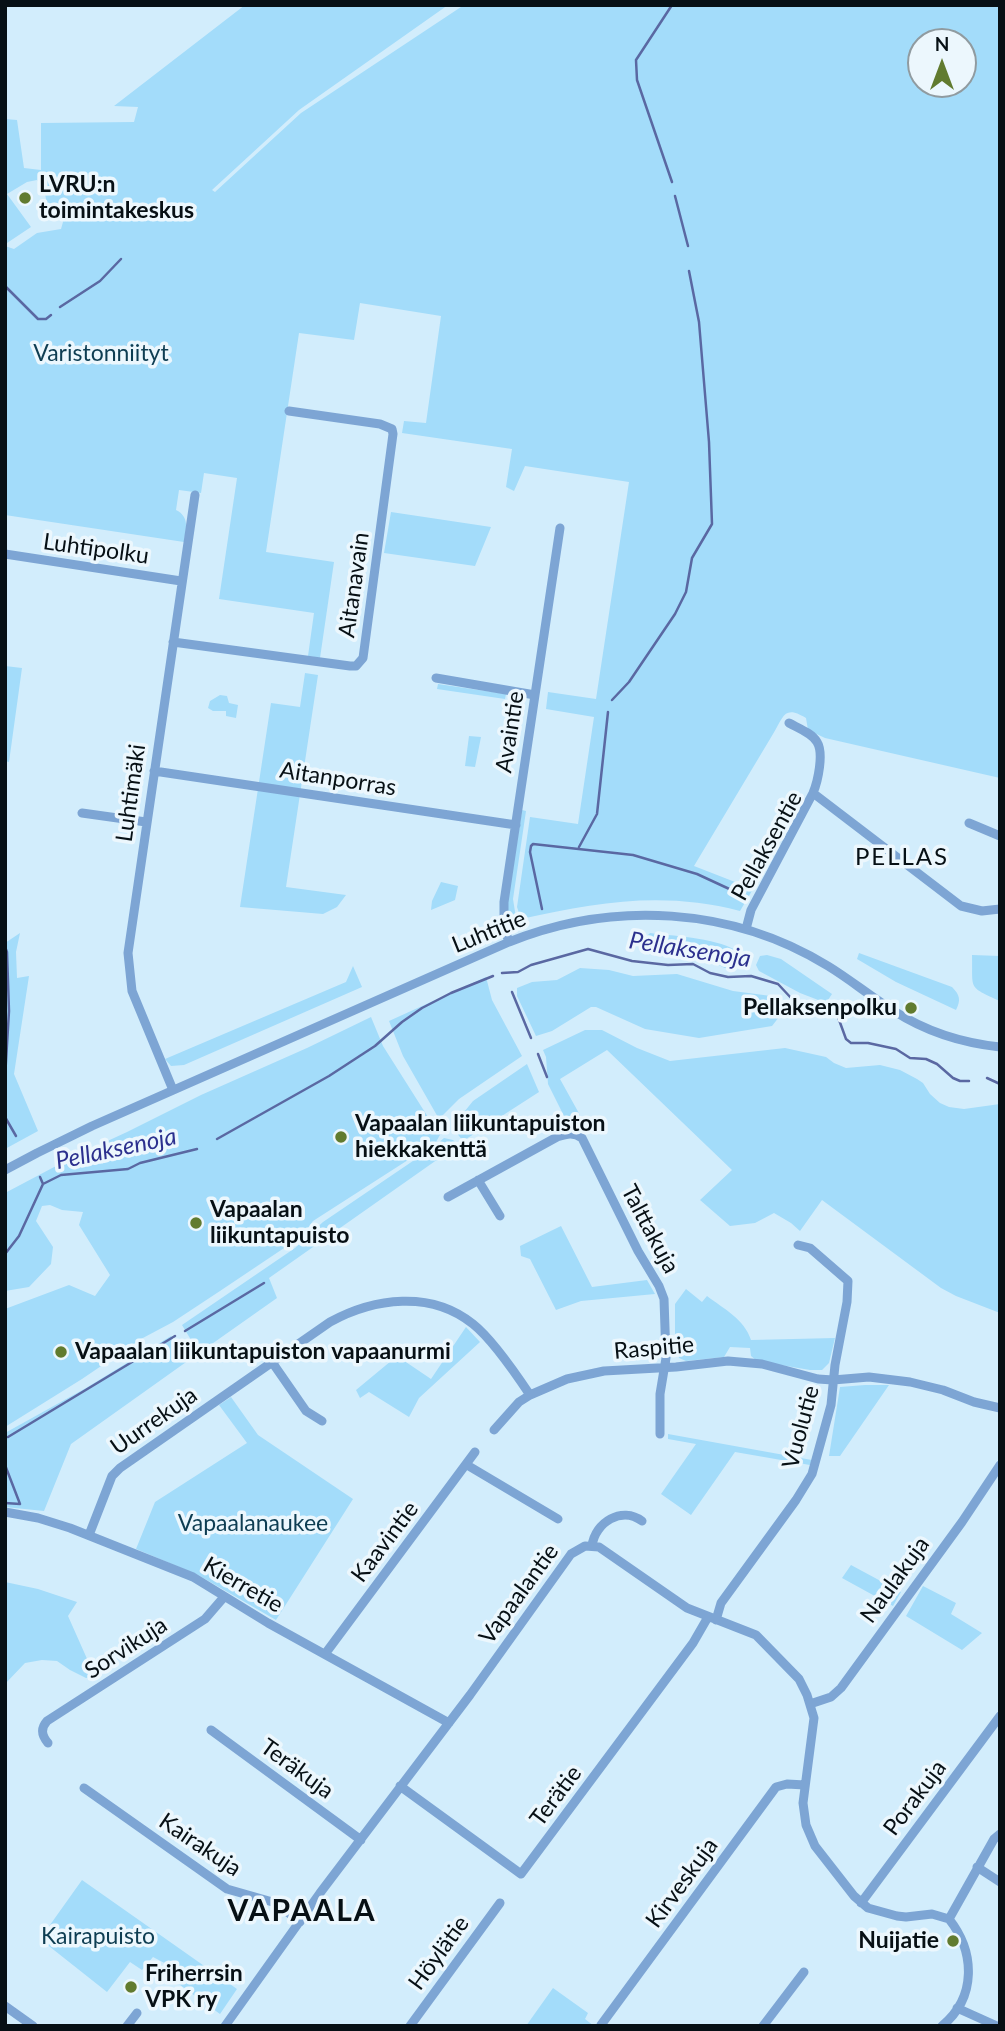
<!DOCTYPE html>
<meta charset="utf-8">
<style>
body{margin:0}
#map{position:relative;width:1005px;height:2031px;overflow:hidden;background:#d2edfc;font-family:Lato,sans-serif}
canvas{display:block}
.frame{position:absolute;inset:0;border:7px solid #071015;pointer-events:none}
.north{position:absolute;left:907px;top:28px;width:70px;height:70px;box-sizing:border-box;background:#ecf7fd;border:2px solid #909ba0;border-radius:50%;rotate:0deg;font-size:19px;font-weight:700;line-height:28px;text-align:center;color:#071015}
.north::after{content:'';display:block;margin:auto;width:24px;height:32px;background:#617b2f;clip-path:polygon(50% 0,100% 100%,50% 72%,0 100%)}
</style>
<div id="map">
<canvas width="1005" height="2031"></canvas>
<div class="frame"></div>
<div class="north">N</div>
</div>
<script>
const ctx = document.querySelector('canvas').getContext('2d');
ctx.lineJoin = 'round';
function fill(path, color) { ctx.fillStyle = color; ctx.fill(path, 'evenodd'); }
function stroke(path, color, width, dash) { ctx.strokeStyle = color; ctx.lineWidth = width; ctx.lineCap = dash ? 'butt' : 'round'; ctx.setLineDash(dash || []); ctx.stroke(path); }
function write(font, color, halo, rows, align = 'center') {
  ctx.font = font + ' Lato,sans-serif'; ctx.lineWidth = 7; ctx.setLineDash([]); ctx.textBaseline = 'middle'; ctx.strokeStyle = halo; ctx.fillStyle = color; for (const [text, x, y, turn = 0] of rows) {
    ctx.save(); ctx.translate(x, y); ctx.rotate((+turn || 0) * Math.PI / 180); ctx.textAlign = isNaN(turn) ? turn : align; if (halo) ctx.strokeText(text, 0, 0); ctx.fillText(text, 0, 0); ctx.restore();
  }
}
fill(new Path2D(`
 M245 5H448L299 110 212 190 215 192 301 113 464 5H1000V778L825 738 808 730 806 718C784 705 784 716 773 734L694 866 753 889 740 911C664 891 597 902 521 919L517 907 530 817 578 824 594 717 546 709 548 692 596 699 629 482 525 466 514 491 506 487 512 449 402 433 404 421 426 423 441 316 360 303 354 340 299 333 266 552 334 562 320 658 308 656 314 613 219 599 237 478 204 473 201 493 179 490 176 510C190 517 186 529 184 542L5 515V246L14 249 37 233 61 229 63 222 58 212 47 206 45 193 37 180 27 182 7 194 31 227 7 243 5 242V119L17 120 24 168 41 170V123L134 122 138 107 114 106ZM921 42H963V84H921Z
 M391 512 491 527 475 566 384 553Z
 M5 666 22 668 9 762 5 761Z
 M305 673 318 675 286 887 346 895 337 907 323 914 240 907 271 703 300 707Z
 M438 684 506 694 505 699 437 689Z
 M220 695 227 696 229 703 238 705 236 718 226 716V711H213L208 708 210 701Z
 M469 736 481 737 475 767 465 766Z
 M522 810 526 811 513 899 516 918 514 922 508 923V901Z
 M441 882 458 886 455 900 431 910 432 901Z
 M20 933 16 952 17 978 29 976 14 1074 38 1131 5 1149V943Z
 M650 933C681 937 716 937 743 954L741 961 729 970 696 954 677 959 643 953 640 943Z
 M859 953 952 987C960 995 961 1000 956 1010L896 982 857 959Z
 M767 955 781 959 832 994 826 1003 800 993 759 971 756 965 760 956Z
 M972 955 1000 956V1001C967 986 973 990 972 955Z
 M353 966 362 987 184 1065 171 1066 165 1059 346 982Z
 M580 968 609 970 633 976 677 974 733 991 771 996 783 1012 772 1026 699 1038 645 1029 596 1007H591L552 1031 536 1036 517 996V988L532 982 557 980Z
 M486 977 492 1000 522 1056 459 1099 439 1119 403 1056 389 1021Z
 M371 1017 383 1046 433 1125 441 1133 436 1142 313 1221 302 1236 220 1291 173 1322 141 1339 82 1379 5 1427V1309L69 1285 95 1296 110 1275 79 1225 83 1212 62 1210 50 1205 42 1206 36 1221 53 1247 51 1264 29 1287 5 1291V1193L75 1156 127 1132 201 1095 307 1048Z
 M585 1030H602L637 1048 670 1061 785 1048 826 1057 834 1063 846 1068 880 1065 900 1070 917 1079 923 1083 930 1094 940 1103 949 1107 964 1109 1000 1104V1313L956 1296 941 1288 822 1200 800 1231 791 1223 774 1213 755 1223 730 1226 700 1200 732 1170 607 1050 560 1079 581 1117 568 1124 548 1084 546 1057 543 1050Z
 M527 1064 539 1092 463 1141 452 1127 473 1101Z
 M444 1138 453 1140 458 1145 269 1278 277 1298 199 1353 182 1325 295 1248 323 1222 435 1146Z
 M561 1226 592 1287 647 1280 655 1294 581 1301 556 1310 530 1259 521 1256 520 1246Z
 M686 1289 702 1302 707 1296C724 1309 744 1319 751 1340L835 1338 829 1363 822 1370H810L757 1361 751 1356 750 1348 730 1347 724 1357 686 1361 679 1358 675 1340V1304Z
 M466 1327 480 1342 419 1398 409 1417 369 1392 360 1398 356 1390 397 1356 431 1379Z
 M171 1336 189 1360 71 1444 44 1511 5 1507V1433L86 1388Z
 M865 1385H889L840 1456H829L840 1387Z
 M231 1397 258 1435 353 1499 276 1620 198 1575 136 1549 155 1502 247 1443 219 1405Z
 M668 1434 812 1460 810 1465 735 1452 691 1515 661 1494 696 1444 668 1439Z
 M851 1565 901 1592 893 1606 842 1578Z
 M5 1582 38 1589 77 1602 68 1616 88 1661 97 1665 101 1671 98 1676 86 1678 70 1670 57 1661 42 1660 25 1663 5 1684Z
 M923 1586 956 1603 951 1614 982 1633 962 1650 906 1616Z
 M82 1880 237 1989 220 2014 169 1977 174 1968 153 1957 142 1970 130 1962 107 1992 40 1939Z
 M553 1988 588 2013 585 2019 594 2026H526Z`), '#a3dcfa');
stroke(new Path2D(`
 M672 182 637 80 636 60 672 5
 M675 196 688 246
 M5 286 38 319H46L51 315
 M60 307 100 281 121 259
 M612 700 629 682 675 614 686 592 692 558 712 524 709 442 699 322 689 271
 M579 847 597 814 608 712
 M542 909 530 852 531 846 533 844 633 855 697 874 738 893
 M5 947 7 952 9 1011 5 1078
 M502 973 518 972 531 965 588 949 632 961 668 965 693 964 710 973 728 977 751 976 778 984 792 999 813 1006 830 1008 838 1017 846 1039 851 1043H868L896 1049 910 1058 926 1059 937 1064 953 1078 960 1081H969
 M512 992 531 1038
 M538 1054 547 1077
 M987 1078 1000 1084
 M5 1117 16 1136
 M217 1139 329 1076 375 1046 402 1022 422 1008 451 993 493 976
 M40 1177 43 1184
 M43 1184 61 1175 128 1169 140 1163 197 1149
 M5 1254 19 1236 43 1184
 M185 1331 264 1283
 M8 1437 175 1336
 M5 1465 20 1504 5 1503`), '#5a68a2', 2.5);
stroke(new Path2D(`
 M5 554 181 581
 M173 642 350 666H356L363 658 393 434 392 429 380 424 289 411
 M436 678 535 695
 M154 771 516 825
 M813 793 961 906 982 911 1000 909
 M82 813 146 822
 M969 823 1000 836
 M746 929 751 910 813 793C818 781 824 753 817 742 812 733 798 728 789 723
 M509 942 504 927V902L560 528
 M173 1090 132 991 128 953 195 495
 M5 1170 37 1153 92 1126 509 942C613 900 732 907 828 966 851 980 871 997 894 1011 925 1031 963 1043 1000 1047
 M478 1180 500 1216
 M448 1197 557 1137C567 1134 573 1132 582 1138L638 1251 659 1286 664 1299 666 1358 660 1394V1434
 M272 1362 306 1411 322 1421
 M494 1430 519 1402 530 1395 567 1379 604 1371 676 1367 728 1361 762 1364 818 1379 833 1380 869 1377 910 1382 943 1390 974 1402 1000 1408
 M467 1465 558 1519
 M5 1512 38 1518 70 1528 193 1577 268 1623 449 1723
 M89 1535 112 1476 120 1468 330 1322C374 1298 431 1290 473 1324 492 1339 516 1374 530 1395
 M592 1546C595 1522 622 1506 642 1521
 M716 1620 721 1603 796 1500 812 1474 831 1405 835 1365 847 1302 848 1281 810 1248 798 1245
 M325 1654 475 1452
 M810 1704 831 1697 841 1688 962 1522 1000 1465
 M211 1730 361 1840
 M48 1743C42 1736 40 1729 47 1721L205 1619 224 1597
 M400 1786 521 1874 693 1643 708 1617
 M84 1788 227 1889 276 1903 300 1922
 M977 1867 1000 1882
 M861 1903 1000 1716
 M949 1919 994 1839 1000 1834
 M5 2006 33 2026
 M957 2008 997 2026
 M601 2025 776 1787 787 1784 805 1785
 M127 2026 137 2013
 M225 2026 320 1893 470 1695 571 1554 585 1546 599 1547 687 1608 756 1635 799 1679 807 1695 814 1718 803 1803 806 1825 815 1846 854 1896 868 1908 897 1916 906 1917 932 1914 949 1919
 M410 2026 500 1903
 M763 2026 804 1972
 M942 2026C977 1997 975 1952 949 1919`), '#7da5d4', 9);
for (const [x, y, r, color] of [
 [25,198,7,"#617b2f"],
 [911,1008,7,"#617b2f"],
 [341,1137,7,"#617b2f"],
 [196,1223,7,"#617b2f"],
 [61,1352,7,"#617b2f"],
 [953,1941,7,"#617b2f"],
 [131,1987,7,"#617b2f"]
]) { const dot = new Path2D(); dot.arc(x, y, r, 0, 2 * Math.PI); ctx.fillStyle = color; ctx.fill(dot); stroke(dot, '#ecf7fd', 2.5); }
write('bold 23px', '#071015', '#ecf7fd', [
 ["LVRU:n",39,185],
 ["toimintakeskus",39,211],
 ["Pellaksenpolku",897,1008,"right"],
 ["Vapaalan liikuntapuiston",355,1124],
 ["hiekkakenttä",355,1150],
 ["Vapaalan",210,1210],
 ["liikuntapuisto",210,1236],
 ["Vapaalan liikuntapuiston vapaanurmi",75,1352],
 ["Nuijatie",939,1941,"right"],
 ["Friherrsin",145,1974],
 ["VPK ry",145,2000]
], 'left');
write('23px', '#0e3d52', '#ecf7fd', [
 ["Varistonniityt",101,354],
 ["Vapaalanaukee",253,1524],
 ["Kairapuisto",98,1937]
]);
write('23px', '#071015', '#ecf7fd', [
 ["Luhtipolku",96,549,8],
 ["Aitanavain",354,585,-82],
 ["Avaintie",510,732,-81],
 ["Aitanporras",338,779,9],
 ["Luhtimäki",131,793,-82],
 ["Pellaksentie",767,846,-61],
 ["Luhtitie",489,932,-22],
 ["Talttakuja",650,1229,62],
 ["Raspitie",654,1348,-5],
 ["Uurrekuja",154,1421,-35],
 ["Vuolutie",801,1427,-75],
 ["Kaavintie",385,1542,-53],
 ["Naulakuja",895,1580,-54],
 ["Kierretie",243,1585,30],
 ["Vapaalantie",519,1594,-54],
 ["Sorvikuja",126,1648,-33],
 ["Teräkuja",297,1769,36],
 ["Terätie",556,1796,-53],
 ["Porakuja",915,1798,-53],
 ["Kairakuja",200,1845,34],
 ["Kirveskuja",682,1883,-54],
 ["Höylätie",439,1953,-54]
]);
ctx.letterSpacing = '2px';
write('24px', '#071015', '#ecf7fd', [
 ["PELLAS",902,857]
]);
ctx.letterSpacing = '0px';
write('italic 24px', '#2c308e', '#ecf7fd', [
 ["Pellaksenoja",690,950,9],
 ["Pellaksenoja",116,1149,-12]
]);
ctx.letterSpacing = '2px';
write('bold 30px', '#071015', '#ecf7fd', [
 ["VAPAALA",302,1911]
]);
ctx.letterSpacing = '0px';
</script>
